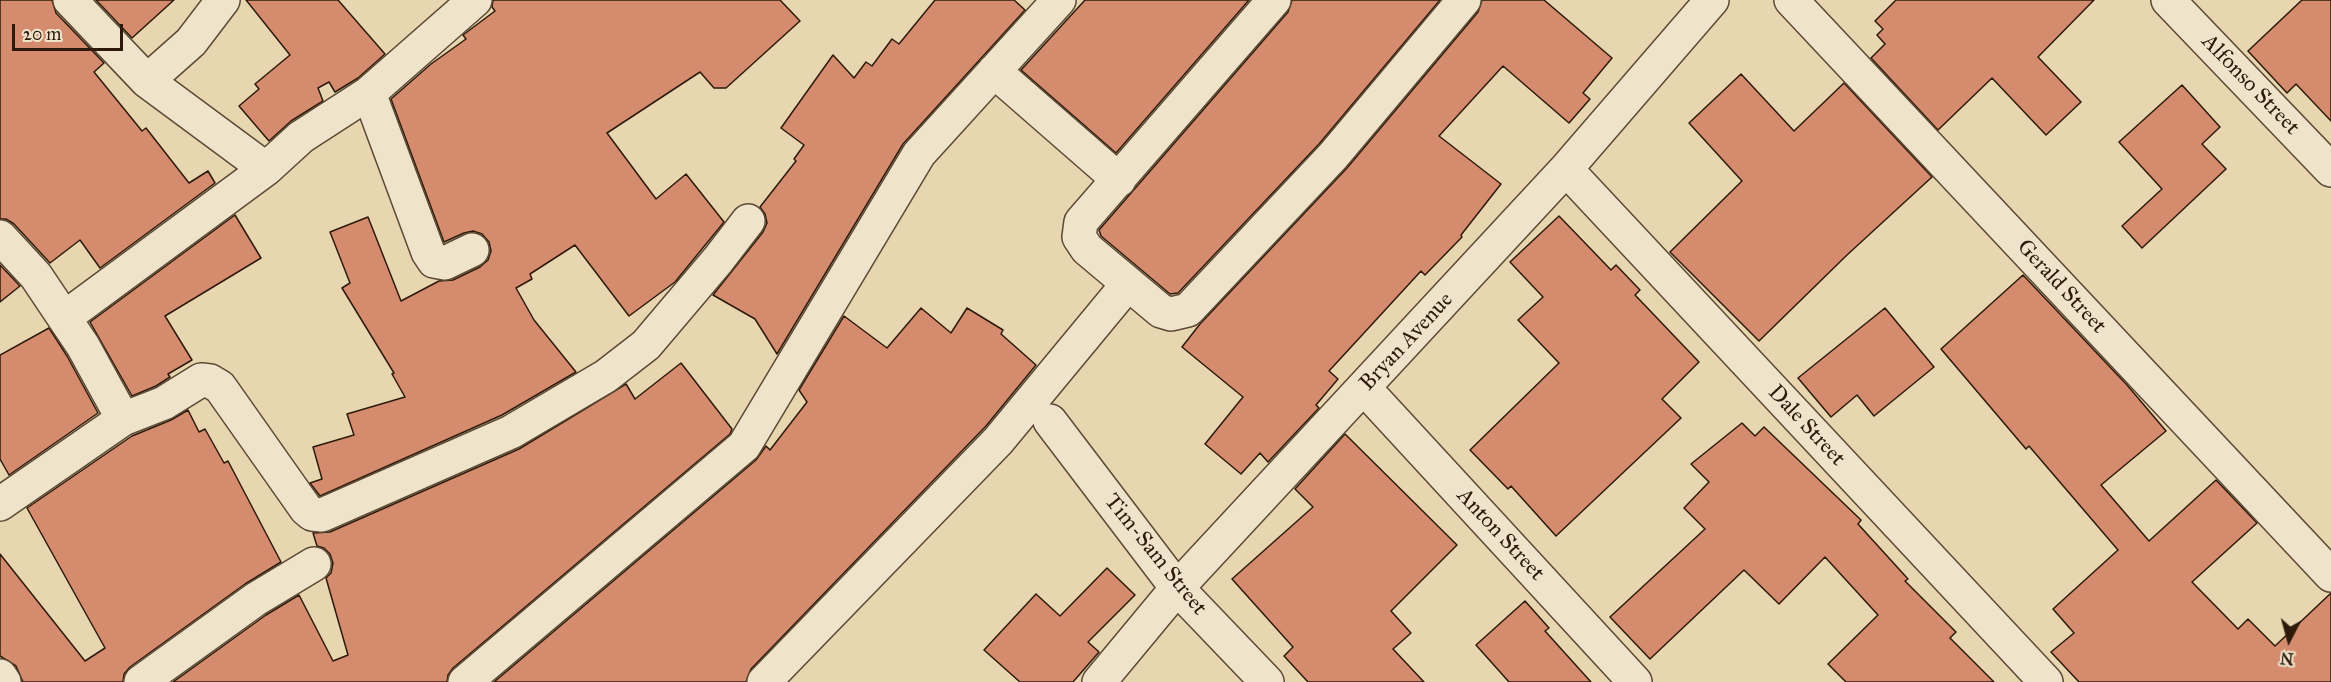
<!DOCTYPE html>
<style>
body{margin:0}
#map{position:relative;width:2331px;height:682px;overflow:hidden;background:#e7d6af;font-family:"IM FELL Great Primer",serif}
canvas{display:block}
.north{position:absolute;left:2259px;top:610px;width:60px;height:60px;-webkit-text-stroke:4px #efe4cb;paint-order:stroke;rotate:186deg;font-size:16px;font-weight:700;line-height:24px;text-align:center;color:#2e1a0b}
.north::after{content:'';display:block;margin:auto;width:21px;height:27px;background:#2e1a0b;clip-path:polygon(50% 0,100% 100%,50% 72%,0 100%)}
.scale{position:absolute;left:12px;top:24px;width:111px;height:27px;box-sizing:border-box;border:3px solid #2e1a0b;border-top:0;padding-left:8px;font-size:18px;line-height:21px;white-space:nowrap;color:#2e1a0b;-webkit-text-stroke:4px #efe4cb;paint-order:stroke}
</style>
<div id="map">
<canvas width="2331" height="682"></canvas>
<div class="north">N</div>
<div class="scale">20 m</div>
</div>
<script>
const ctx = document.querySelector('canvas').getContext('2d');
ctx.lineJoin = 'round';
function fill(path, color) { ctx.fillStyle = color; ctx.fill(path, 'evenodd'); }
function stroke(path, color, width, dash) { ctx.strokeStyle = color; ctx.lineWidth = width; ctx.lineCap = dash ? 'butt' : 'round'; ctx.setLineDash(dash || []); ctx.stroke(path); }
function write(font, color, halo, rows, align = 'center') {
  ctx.font = font + ' "IM FELL Great Primer",serif'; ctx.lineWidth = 6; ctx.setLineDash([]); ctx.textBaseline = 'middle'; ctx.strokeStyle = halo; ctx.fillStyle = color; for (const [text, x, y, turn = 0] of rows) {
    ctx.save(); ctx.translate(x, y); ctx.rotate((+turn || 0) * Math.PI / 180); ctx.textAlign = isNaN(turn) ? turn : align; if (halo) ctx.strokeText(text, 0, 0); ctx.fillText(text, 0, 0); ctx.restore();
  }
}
const building = new Path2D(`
 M0 0H52L56 13 104 63 94 72 142 131 146 128 189 183 208 171 215 183 100 268 80 240 50 263 14 224 6 219H0Z
 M96 0H174L132 38Z
 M246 0H338L385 54 358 78 335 92 329 82 318 88 323 101 291 121 269 141 239 106 259 89 255 84 290 55Z
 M493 0H780L800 21 726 88H714L700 72 607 133 656 199 686 174 724 222 675 282 629 316 575 245 530 274 532 279 516 288 534 320 576 372 502 415 320 496 310 483 322 479 313 447 354 435 347 414 405 397 392 374 394 373 342 288 350 283 330 232 368 217 401 301 439 281 453 280 480 267 488 260 491 251 489 242 482 234 473 231 464 233 444 242 391 99 431 64 466 39 463 35 495 11 492 7Z
 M935 0H1014L1025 10 903 144 777 354 755 319 713 295 763 232 767 223 765 214 760 207 796 161 794 159 804 145 781 128 833 55 854 78 866 62 872 66 892 39 899 44Z
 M1085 0H1249L1116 153 1021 70Z
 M1292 0H1440L1319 144 1178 293 1170 294 1101 236 1099 230 1288 12Z
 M1482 0H1544L1612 58 1583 93 1590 99 1569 123 1503 66 1439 136 1501 184 1461 235 1462 237 1425 275 1421 271 1329 371 1338 379 1316 405 1319 408 1268 462 1260 453 1241 474 1205 444 1243 397 1182 347 1200 324 1347 168 1478 12Z
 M1896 0H2094L2038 57 2081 102 2046 135 1992 78 1938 130 1871 58 1885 44 1877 35 1883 29 1875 21Z
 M2302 0H2331V121L2296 84 2287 93 2248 51Z
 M1741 74 1794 131 1844 83 1932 177 1847 255 1759 341 1670 252 1742 181 1689 123Z
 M2182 85 2220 127 2202 144 2226 169 2142 248 2122 226 2162 189 2119 142Z
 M235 215 261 258 165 316 192 360 168 374 170 377 156 386 132 396 90 322Z
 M1559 216 1611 270 1616 265 1640 290 1635 295 1699 362 1662 399 1681 418 1556 536 1511 486 1508 489 1470 450 1559 363 1518 320 1543 297 1510 262Z
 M0 265 20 286 0 302Z
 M2023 275 2127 385 2166 431 2101 485 2149 541 2216 480 2257 523 2192 582 2238 629 2248 619 2275 646 2331 593V682H2079L2051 652 2074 633 2053 609 2118 550 2029 446 2026 449 1941 349Z
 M921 308 951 333 967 308 1003 330 1001 334 1036 365 986 426 751 669 746 682H494L756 460 766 446 770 450 807 402 799 390 844 316 887 348Z
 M1885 308 1934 367 1874 416 1857 395 1831 417 1798 378Z
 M49 328 67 356 98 413 9 475 0 459V355Z
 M681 363 732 429 730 434 453 668 448 675 447 682H173L266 615 299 595 333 661 348 655 326 578 331 573 333 563 330 554 324 548 317 546 313 533 330 532 519 449 626 384 635 399Z
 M188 410 199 432 205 429 224 463 228 461 281 562 245 584 130 667 124 674 123 682H23L16 666 0 656V554L85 661 105 648 27 508 132 436 171 420Z
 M1742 423 1755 436 1764 427 1861 520 1858 524 1908 579 1905 581 1956 632 1950 638 1994 682H1846L1828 664 1878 615 1825 557 1779 604 1744 570 1650 659 1610 617 1705 529 1684 508 1709 482 1691 464Z
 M1345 434 1457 545 1391 611 1411 633 1393 649 1424 682H1308L1284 656 1293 647 1232 579 1313 507 1295 489Z
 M1107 568 1135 595 1088 642 1099 652 1073 682H1020L984 650 1036 594 1060 616Z
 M1525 601 1549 628 1545 631 1591 682H1509L1476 645Z`);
fill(building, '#d58c6e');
stroke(building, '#2e1a0b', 1.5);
const street = new Path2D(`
 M70 0 147 81 266 169 301 137 369 93 475 0
 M1274 0 1081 222 1079 237 1087 249 1161 311 1171 314 1188 310 1333 156 1464 0
 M1791 0 2331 575
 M2168 0 2331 170
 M994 71 1119 180
 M147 81 191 42 223 0
 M369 93 428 252 434 261 445 263 472 250
 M1566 169 2046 682
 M0 237 36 276 83 346 123 419
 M64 318 266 169
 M1364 388 1635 682
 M1050 421 1177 588 1267 682
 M0 504 123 419 164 403 201 380 210 381 220 387 306 509 312 514 322 515 511 432 606 376 646 345 718 260 748 221
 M0 676 4 682
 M141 682 256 599 314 564
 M465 682 744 446 919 154 1059 0
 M764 682 998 441 1127 285
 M1099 682 1177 588 1566 169 1712 0`);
stroke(street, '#5c4934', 36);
stroke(street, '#efe4cb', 33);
write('22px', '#2e1a0b', '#efe4cb', [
 ["Alfonso Street",2250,85,46],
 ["Gerald Street",2061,287,47],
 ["Bryan Avenue",1407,342,-47],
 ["Dale Street",1806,426,47],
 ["Anton Street",1500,535,47],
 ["Tim-Sam Street",1155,555,51]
]);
</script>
